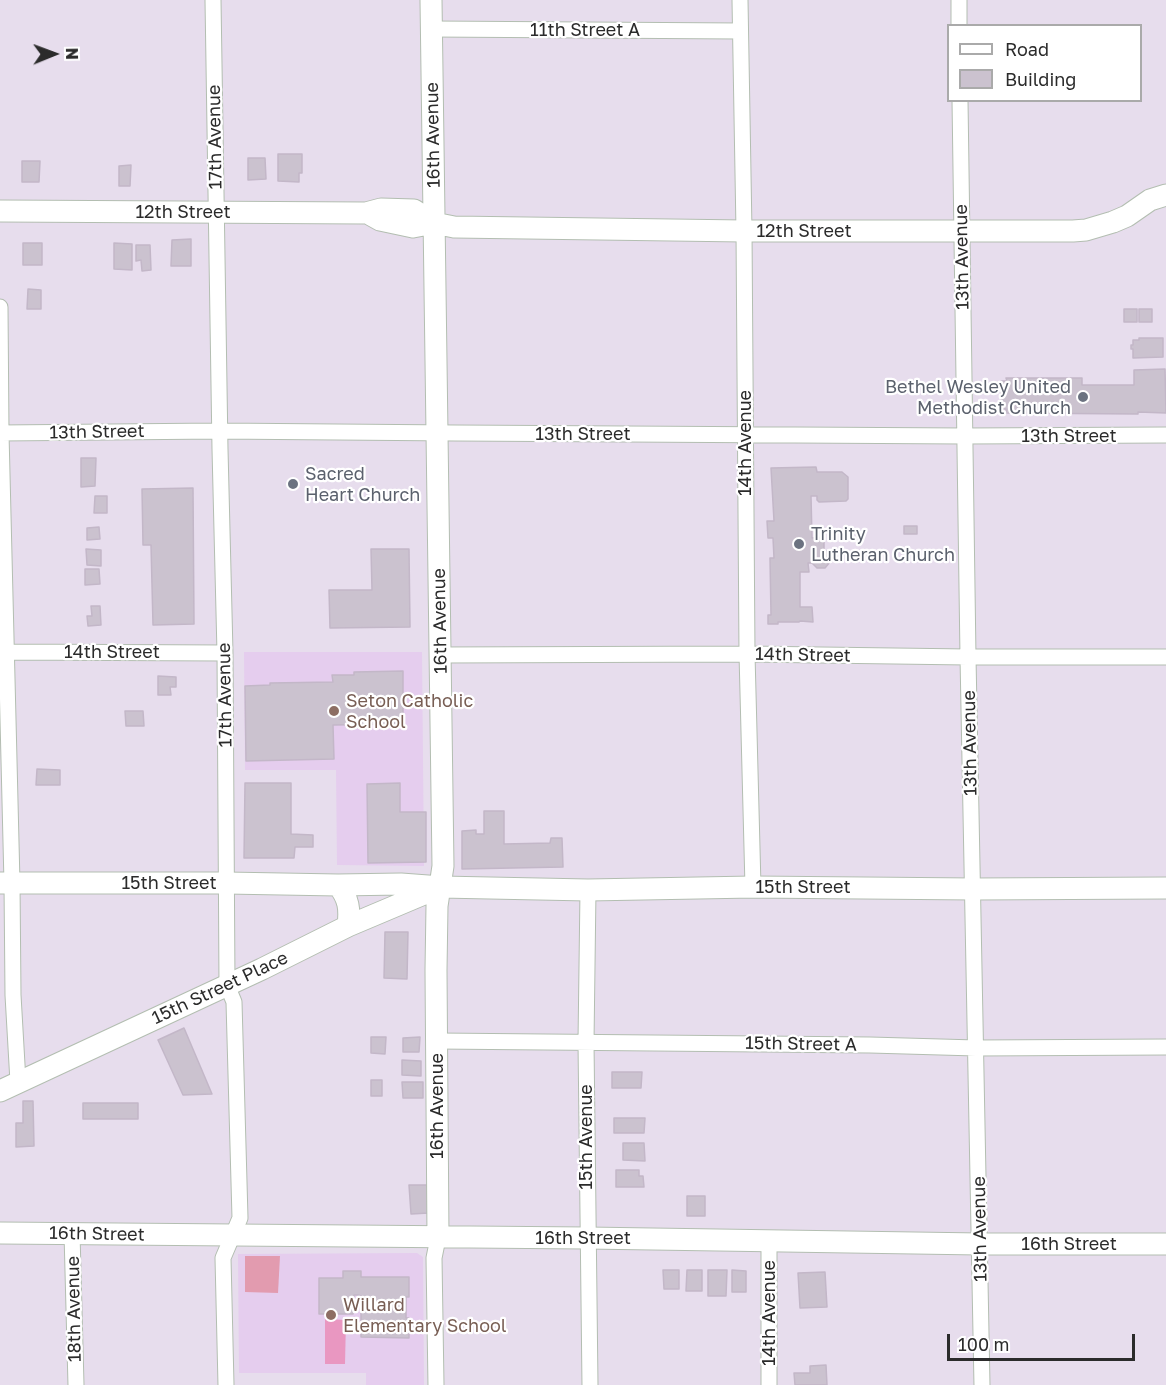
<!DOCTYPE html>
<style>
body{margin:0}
#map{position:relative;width:1166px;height:1385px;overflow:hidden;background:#e7dded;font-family:"Golos Text",sans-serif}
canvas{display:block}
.legend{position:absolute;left:947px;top:24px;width:195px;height:78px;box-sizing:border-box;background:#fff;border:2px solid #aaa;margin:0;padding:8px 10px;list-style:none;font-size:18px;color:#2b2b2b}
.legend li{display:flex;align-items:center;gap:12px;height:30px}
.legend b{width:30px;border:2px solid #aaa}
.north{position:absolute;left:24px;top:24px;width:60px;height:60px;-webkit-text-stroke:4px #fff;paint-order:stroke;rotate:89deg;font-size:16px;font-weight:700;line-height:24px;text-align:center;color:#2b2b2b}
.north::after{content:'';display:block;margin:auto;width:21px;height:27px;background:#2b2b2b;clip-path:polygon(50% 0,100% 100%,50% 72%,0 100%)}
.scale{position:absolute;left:947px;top:1334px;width:188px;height:27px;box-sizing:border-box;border:3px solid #2b2b2b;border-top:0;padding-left:8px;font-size:18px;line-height:21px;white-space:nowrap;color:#2b2b2b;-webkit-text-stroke:4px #fff;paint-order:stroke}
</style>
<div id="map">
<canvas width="1166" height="1385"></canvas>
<ul class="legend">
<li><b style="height:8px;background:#fff"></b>Road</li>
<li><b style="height:16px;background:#cbc2cf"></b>Building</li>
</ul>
<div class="north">N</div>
<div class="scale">100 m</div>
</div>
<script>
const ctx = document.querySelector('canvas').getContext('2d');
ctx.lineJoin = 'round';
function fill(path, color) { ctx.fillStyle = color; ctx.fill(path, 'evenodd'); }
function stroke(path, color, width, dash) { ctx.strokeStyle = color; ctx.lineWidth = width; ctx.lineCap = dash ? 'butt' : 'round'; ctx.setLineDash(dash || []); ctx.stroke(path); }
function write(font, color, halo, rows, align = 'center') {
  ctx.font = font + ' "Golos Text",sans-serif'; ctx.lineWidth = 4.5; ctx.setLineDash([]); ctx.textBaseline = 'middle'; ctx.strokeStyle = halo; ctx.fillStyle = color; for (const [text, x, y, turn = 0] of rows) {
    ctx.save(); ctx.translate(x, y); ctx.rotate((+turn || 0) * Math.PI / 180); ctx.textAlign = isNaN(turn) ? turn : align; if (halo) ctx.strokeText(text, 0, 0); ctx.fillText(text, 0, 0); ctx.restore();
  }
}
fill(new Path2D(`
 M244 652H422L424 866 337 865 336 770H245Z
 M417 1253 423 1257 424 1385H366V1373H239L238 1254Z`), '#e5cdee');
fill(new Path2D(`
 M245 1256H280L278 1293 245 1292Z`), '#e29baf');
fill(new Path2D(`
 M325 1319 346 1320 345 1364H325Z`), '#e997c1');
const building = new Path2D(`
 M278 154H302V173H299V182L278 181Z
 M248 158H265L266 179 248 180Z
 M22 161H40L39 182H22Z
 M131 165 130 186H119V166Z
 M191 239V266H171L172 240Z
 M23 243H42V265H23Z
 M114 243 132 244V270L114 269Z
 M136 245H150L151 270 142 271 141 260 136 261Z
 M28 289 41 290V309H27Z
 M1124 309H1137V322H1124Z
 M1139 309H1152V322H1139Z
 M1139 338H1163V357L1133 358V349H1131V345H1133V340H1139Z
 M1165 369 1166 413 1138 412V414L1006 413V409H1001V381H1007L1006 378H1082V385H1134V370Z
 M81 458H96L95 486 81 487Z
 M816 467 817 472H842L848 477V499L846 501 819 502 817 500V496H811L812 538 824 537V549L830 555V562L825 568H817L812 563H808L809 572H800V607H812L813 622 800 621 799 622H778V624H768V615H771L770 558H774L773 538H768L767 521H774L771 468Z
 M193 488 194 624 153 625 151 545H143L142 489Z
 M95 496H107V513H94Z
 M904 526H917V534H904Z
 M99 527 100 539 87 540V528Z
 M86 549 101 550V566L87 565Z
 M371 549H409L410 627 330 628 329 590H372Z
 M85 569H99L100 584 85 585Z
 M91 606H100L101 625 88 626 87 616H92Z
 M403 671V724L333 725 334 759 246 761 245 686 270 685V683L333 682 332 675H354V672Z
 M158 676 176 677V687H170L171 695H158Z
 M125 711H143L144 726H126Z
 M37 769 60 770V785H36Z
 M245 783H291V834L313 835V847H295L294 858H244Z
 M400 783V812H426V862L368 863 367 784Z
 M484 811H504V844L550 843 551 838H562L563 867 462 869V831L476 830V834H484Z
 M385 932H408L407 979 384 978Z
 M184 1028 212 1094 183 1095 158 1040Z
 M371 1037H386L385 1054 371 1053Z
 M420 1037 419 1052H403V1038Z
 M402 1060 421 1061V1076L402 1075Z
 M612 1072H642L641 1088H612Z
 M371 1080H382V1096H371Z
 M402 1082H423V1098H403Z
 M23 1101H33L34 1146 16 1147V1123H23Z
 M83 1103H138V1119H83Z
 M614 1118H645L644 1133H614Z
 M623 1143H644L645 1161 623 1160Z
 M616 1170H639V1176H643L644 1187H616Z
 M409 1185H427L429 1213 411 1214Z
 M687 1196H705V1216H687Z
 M663 1270H679V1289H664Z
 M687 1270H702V1291H686Z
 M708 1270H727L726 1296H708Z
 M732 1270 746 1271V1292H732Z
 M343 1271H361V1277H409V1297H406V1318H409V1338L361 1337V1296L358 1295H354L353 1314H319V1278H343Z
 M825 1272 827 1307 800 1308 798 1273Z
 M826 1365 827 1385H795L794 1373H810V1366Z`);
fill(building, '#cbc2cf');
stroke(building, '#c3b7c8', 1.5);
const street = new Path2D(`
 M213 0 220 449 225 653 227 985 234 1002 240 1218 223 1258 226 1385
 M740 0 744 231 747 654 753 887
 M959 0V26
 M431 29 740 31
 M960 100 968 657 982 1385
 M0 307 1 433 12 883 13 995 18 1082
 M0 433 219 431 455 433 965 436 1166 435
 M0 652 225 653
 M440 655 747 654 968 657H1166
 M588 890 586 1042 590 1385
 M437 1041 870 1045 976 1048 1166 1047
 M72 1233 76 1385
 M769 1240V1385
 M436 1385 434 1258 438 1238`);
const secondary = new Path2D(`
 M431 0 443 866 437 906 436 970 438 1238
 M0 211 366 213 381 209 414 210 434 223 454 227 744 231H1073L1086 230 1113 222 1127 216 1150 200 1166 195
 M371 215 380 220 413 227 434 223
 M0 883H226L338 885 401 884 441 887 588 890 753 887 974 889 1166 888
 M338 885C349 899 350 909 348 926
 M0 1091 262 969 348 926 438 888
 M0 1233 587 1238 980 1244H1166`);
stroke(street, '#b3beb1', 17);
stroke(secondary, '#b3beb1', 23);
stroke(street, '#fff', 15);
stroke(secondary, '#fff', 21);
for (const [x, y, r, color] of [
 [1083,397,6,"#6b7280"],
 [293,484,6,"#6b7280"],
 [799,544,6,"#6b7280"],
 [334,711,6,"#8d6e63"],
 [331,1315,6,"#8d6e63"]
]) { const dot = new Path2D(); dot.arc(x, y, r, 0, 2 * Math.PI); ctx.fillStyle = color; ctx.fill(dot); stroke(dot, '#fff', 2); }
write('18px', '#2b2b2b', '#fff', [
 ["11th Street A",585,30],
 ["16th Avenue",433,135,-91],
 ["17th Avenue",215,137,-91],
 ["12th Street",183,212],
 ["12th Street",804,231],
 ["13th Avenue",962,257,-91],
 ["13th Street",97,432,-1],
 ["13th Street",583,434],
 ["13th Street",1069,436],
 ["14th Avenue",745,443,-90],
 ["16th Avenue",440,621,-91],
 ["14th Street",112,652],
 ["14th Street",803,655,1],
 ["17th Avenue",225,695,-91],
 ["13th Avenue",970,743,-91],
 ["15th Street",169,883],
 ["15th Street",803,887],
 ["15th Street Place",220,988,-25],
 ["15th Street A",801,1044,1],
 ["16th Avenue",437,1106,-90],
 ["15th Avenue",586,1137,-90],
 ["13th Avenue",980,1229,-91],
 ["16th Street",97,1234,1],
 ["16th Street",583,1238],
 ["16th Street",1069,1244],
 ["18th Avenue",74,1309,-91],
 ["14th Avenue",769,1313,-90]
]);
write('18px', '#5b616d', '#fff', [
 ["Bethel Wesley United",1071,387,"right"],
 ["Methodist Church",1071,408,"right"],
 ["Sacred",305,474],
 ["Heart Church",305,495],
 ["Trinity",811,534],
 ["Lutheran Church",811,555]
], 'left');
write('18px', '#785e54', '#fff', [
 ["Seton Catholic",346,701],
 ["School",346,722],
 ["Willard",343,1305],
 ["Elementary School",343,1326]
], 'left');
</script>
